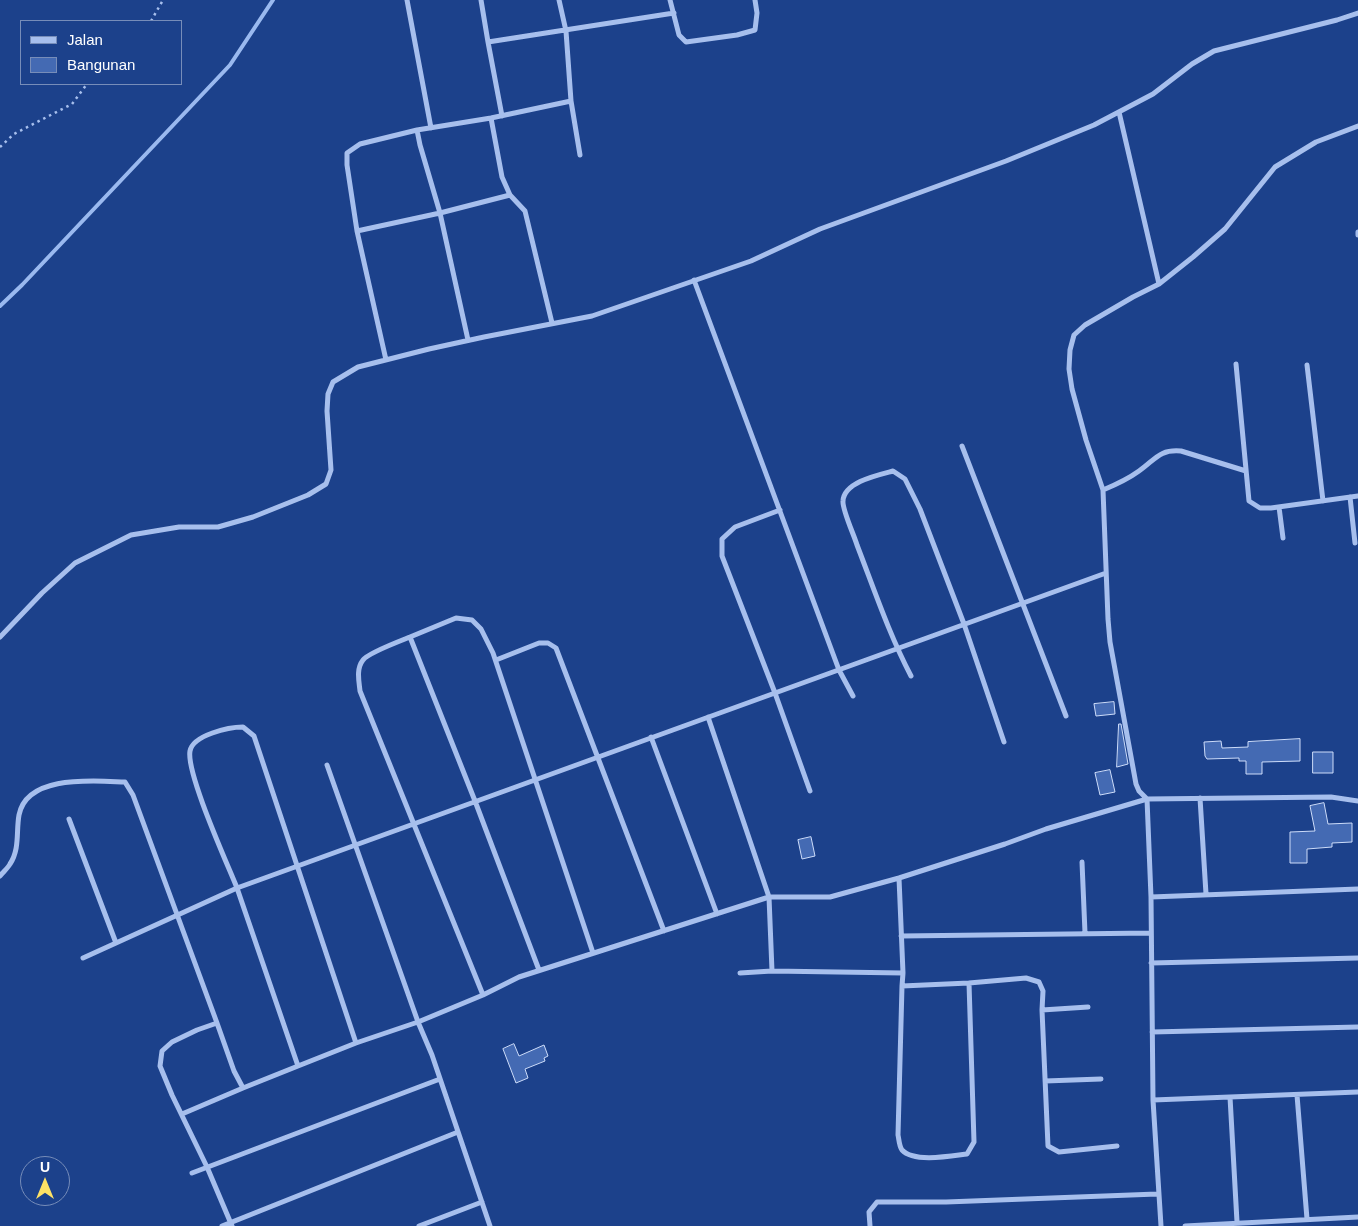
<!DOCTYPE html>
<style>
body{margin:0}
#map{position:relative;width:1358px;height:1226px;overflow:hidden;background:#1c418b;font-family:Arial,sans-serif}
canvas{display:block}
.legend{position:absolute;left:20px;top:20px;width:162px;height:65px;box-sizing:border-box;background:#1c418b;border:1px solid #778db9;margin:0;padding:6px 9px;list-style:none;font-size:15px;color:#fff}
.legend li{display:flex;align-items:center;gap:10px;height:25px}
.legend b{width:25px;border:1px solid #778db9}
.north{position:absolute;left:20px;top:1156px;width:50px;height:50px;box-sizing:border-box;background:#1c418b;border:1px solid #778db9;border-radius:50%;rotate:0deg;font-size:14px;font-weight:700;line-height:20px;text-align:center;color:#fff}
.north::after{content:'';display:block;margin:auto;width:18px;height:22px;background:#fde165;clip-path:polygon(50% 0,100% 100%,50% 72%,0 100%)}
</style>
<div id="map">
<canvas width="1358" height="1226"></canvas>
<ul class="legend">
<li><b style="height:6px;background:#a7bfed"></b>Jalan</li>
<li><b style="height:14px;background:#446ab3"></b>Bangunan</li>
</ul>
<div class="north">U</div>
</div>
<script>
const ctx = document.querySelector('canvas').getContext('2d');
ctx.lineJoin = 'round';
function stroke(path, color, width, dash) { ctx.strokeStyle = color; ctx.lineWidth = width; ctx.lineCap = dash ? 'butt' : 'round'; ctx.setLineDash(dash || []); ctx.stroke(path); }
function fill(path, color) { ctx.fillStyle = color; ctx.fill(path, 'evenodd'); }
stroke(new Path2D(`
 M0 306 22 285 230 65 273 0`), '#9ab9ef', 4);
const building = new Path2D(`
 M1114 702 1115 714 1096 716 1094 704Z
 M1119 724H1121L1128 764 1117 767Z
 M1300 739V761L1262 762V774H1246V761H1239V758L1207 759 1205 756 1204 742 1221 741 1222 748 1248 747V742Z
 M1313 752H1333V773H1313Z
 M1110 770 1115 792 1100 795 1095 773Z
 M1324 803 1328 824 1352 823V842L1332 843V847L1307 849V863H1290V832L1315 831 1310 806Z
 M811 837 815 856 802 859 798 840Z
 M514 1044 519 1056 544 1045 548 1056 544 1058 545 1061 525 1069 528 1078 516 1083 503 1049Z`);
fill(building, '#446ab3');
stroke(building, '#cddcf9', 1);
stroke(new Path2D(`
 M151 21 163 0
 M0 147 14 134 72 104 87 84`), '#a7bfed', 2.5, [2.5, 4]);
stroke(new Path2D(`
 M407 0 431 128
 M481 0 488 42 674 13
 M559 0 566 31 571 101
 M670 0 679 35 686 42 737 35 755 30 757 13 755 0
 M488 42 502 116
 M1119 112 1159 284
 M491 118 502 177 510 195 525 211 552 323
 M417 130 420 145 440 213 468 340
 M357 231 440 213 510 195
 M1358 232V235
 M694 280 839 670 853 696
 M386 360 357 231 347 165V153L360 144 417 130 491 118 571 101 580 155
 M1236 364 1249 501 1260 508H1271L1358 496
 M1307 365 1323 501
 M962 446 1066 716
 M1103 490C1115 485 1128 479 1139 471 1155 460 1159 449 1181 451L1246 471
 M1350 497 1355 543
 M1279 507 1283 538
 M780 510 735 527 722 539V556L775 693 810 791
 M1106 573 237 888 298 1066 356 1043 418 1022 483 995 519 977 769 897H830L899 878 1005 844 1046 829 1147 799 1331 797 1358 801
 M0 637 42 593 75 563 131 535 179 527H218L253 517 308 495 326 484 331 470 327 411 328 394 333 382 358 367 429 349 484 337 592 316 751 261 820 229 1006 161 1094 125 1153 94 1192 64 1214 51 1337 20 1358 13
 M410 637 456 618 472 620 481 629 493 653 593 953
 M496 660 539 643H548L556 648 664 931
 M911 676C889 634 874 589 857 545 854 535 842 509 843 501 844 482 878 475 893 471L905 479 920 509 964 624 1004 742
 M708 717 769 897 772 971 903 973 899 878
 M651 737 717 914
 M327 765 418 1022 432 1055 490 1226
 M1200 798 1206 894
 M69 819 116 943
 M1082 862 1085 933
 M0 876C3 872 8 868 10 864 20 849 16 831 19 815 27 774 94 781 125 782L133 795 217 1023
 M1151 897 1358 889
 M901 936 1151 933
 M83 958 237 888C227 863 186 773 190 751 193 735 229 727 243 727L254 736 356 1043
 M1151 963 1358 958
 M740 973 772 971
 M969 983 1026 978 1039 982 1043 991 1042 1010 1048 1146 1059 1152 1117 1146
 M902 986 969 983 974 1142 967 1154C951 1156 914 1163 902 1150 899 1146 899 1139 898 1135L902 986 903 973
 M483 995 360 691C359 681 356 669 363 660 368 653 400 641 410 637L475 801 539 970
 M1042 1010 1088 1007
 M1152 1032 1358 1027
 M1045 1081 1101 1079
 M1297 1095 1307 1219
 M1230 1097 1237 1222
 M1153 1100 1358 1092
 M182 1114 243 1088
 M192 1173 440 1079
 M222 1226 458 1132
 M232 1226 207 1167 172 1095 160 1066 162 1051 172 1042 197 1030 217 1023 234 1071 243 1088 298 1066
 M419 1226 482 1202
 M870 1226 869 1212 877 1202H946L1157 1194
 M1161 1226 1153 1100 1151 897 1147 799 1139 791 1136 784 1110 642 1108 619 1103 490 1086 440 1072 389 1069 369 1070 350 1074 335 1085 325 1133 297 1159 284 1193 257 1225 229 1275 167 1316 142 1358 126
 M1185 1226 1358 1217`), '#a7bfed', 5);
</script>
